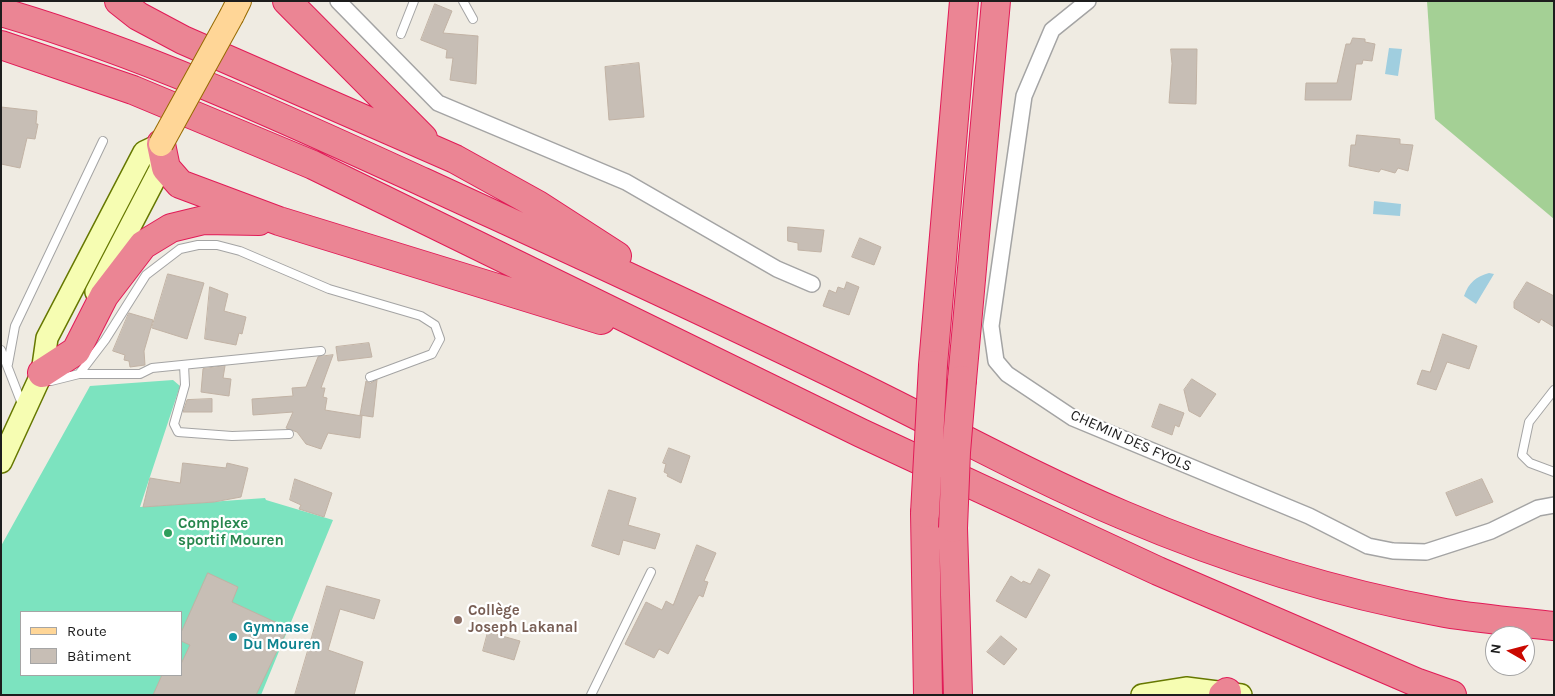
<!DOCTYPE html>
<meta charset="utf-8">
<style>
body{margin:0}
#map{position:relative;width:1555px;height:696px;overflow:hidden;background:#efebe2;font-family:Karla,sans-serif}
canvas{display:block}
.frame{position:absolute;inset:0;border:2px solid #1d1d1d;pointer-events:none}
.legend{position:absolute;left:20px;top:611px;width:162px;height:65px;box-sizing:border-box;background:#fff;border:1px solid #a5a5a5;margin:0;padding:6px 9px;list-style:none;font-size:15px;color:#1d1d1d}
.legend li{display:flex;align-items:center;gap:10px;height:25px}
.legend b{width:25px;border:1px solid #a5a5a5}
.north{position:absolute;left:1485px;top:626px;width:50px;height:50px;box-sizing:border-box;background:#fff;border:1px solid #a5a5a5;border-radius:50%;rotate:278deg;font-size:14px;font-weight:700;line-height:20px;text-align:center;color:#1d1d1d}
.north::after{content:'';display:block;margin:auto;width:18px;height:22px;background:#ca0800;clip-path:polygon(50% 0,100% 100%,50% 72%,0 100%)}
</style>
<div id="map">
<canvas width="1555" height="696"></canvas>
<div class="frame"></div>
<ul class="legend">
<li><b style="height:6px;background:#ffd697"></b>Route</li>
<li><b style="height:14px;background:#c7beb5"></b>Bâtiment</li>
</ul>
<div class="north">N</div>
</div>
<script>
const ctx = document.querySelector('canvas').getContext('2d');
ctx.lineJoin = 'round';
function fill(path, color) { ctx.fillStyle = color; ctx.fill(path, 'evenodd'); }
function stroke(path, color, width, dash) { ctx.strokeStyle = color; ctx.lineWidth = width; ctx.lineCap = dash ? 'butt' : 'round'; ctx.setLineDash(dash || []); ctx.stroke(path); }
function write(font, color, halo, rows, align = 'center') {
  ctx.font = font + ' Karla,sans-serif'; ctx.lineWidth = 4.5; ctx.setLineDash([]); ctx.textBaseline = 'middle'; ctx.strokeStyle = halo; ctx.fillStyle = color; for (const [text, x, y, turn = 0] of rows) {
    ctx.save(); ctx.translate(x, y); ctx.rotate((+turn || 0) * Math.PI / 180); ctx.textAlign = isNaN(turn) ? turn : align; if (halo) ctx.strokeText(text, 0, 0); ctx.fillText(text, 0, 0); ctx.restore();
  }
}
fill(new Path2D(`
 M1427 1H1554V219L1435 119Z`), '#a4d095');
fill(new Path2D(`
 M173 380 180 386 140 507 265 498 266 500 333 520 261 695H1V546L90 386ZM21 612H181V675H21Z`), '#7ce3bf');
fill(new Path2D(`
 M1389 48 1402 49 1398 76 1385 74Z
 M1374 201 1401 204 1400 216 1373 214Z
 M1489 273 1494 274 1476 304 1464 296C1469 282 1476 277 1489 273Z`), '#a0cedf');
const building = new Path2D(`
 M435 4 452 11 443 33 478 36 476 84 450 80 453 58H446L447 50 421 40Z
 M1353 38 1365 39V42L1375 44 1372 61 1363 60 1362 64H1356L1351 100H1305L1306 83H1337L1346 44H1350Z
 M1171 49H1197L1196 104 1169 103 1172 64Z
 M639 63 644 117 609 120 605 67Z
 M1 107 37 111 36 124H38L35 139 27 138 20 168 1 164Z
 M1357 135 1400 139V144L1413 145 1408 171 1398 168 1395 173 1381 169 1379 172 1349 166 1351 145H1355Z
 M788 227 824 230 821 252 798 250V243L788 241Z
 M860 238 881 247 874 265 852 257Z
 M168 274 204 283 187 339 152 328Z
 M847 282 859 287 849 315 823 306 829 290 836 293 838 287 844 289Z
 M1527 282 1554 296V327L1541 319 1539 323 1514 308V302Z
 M210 287 228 294 224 311 246 317 242 334 239 333 236 345 205 339Z
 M129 313 153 320 144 351 145 365 130 367 129 361 124 360 125 355 113 351Z
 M1443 334 1477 346 1469 369 1447 362 1436 390 1417 384 1422 370 1430 372Z
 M369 343 372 357 338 361 336 347Z
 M333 355 321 388H325L323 397 327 398 325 410 362 416 360 438 328 433 321 449 306 444 297 432 286 428 293 412 253 415 252 399 293 396 292 388 306 387 318 357Z
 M225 366 223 378 231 379 229 396 201 392 203 369Z
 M1192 379 1216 394 1200 417 1189 411 1184 390Z
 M377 380 373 417 360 415 366 381 370 383Z
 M212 399V412H183L187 400Z
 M1160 404 1184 413 1179 427 1175 425 1172 435 1152 427Z
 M669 448 690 456 681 483 667 476 668 474 664 472 666 464 663 463Z
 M183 463 226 468 227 463 248 468 241 497 214 502 143 507 150 478 180 483Z
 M295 479 332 493 324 517 299 509 301 505 290 500Z
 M1482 479 1493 502 1456 516 1446 493Z
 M609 490 636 498 628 525 660 534 655 549 623 540 619 555 592 546Z
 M697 545 716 553 704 581 708 582 703 597 699 595 668 654 659 649 654 658 625 644 646 602 662 610 666 601 673 605Z
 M1039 569 1050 575 1026 618 996 601 1011 576 1022 583 1023 581 1030 584Z
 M208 573 238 587 232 602 288 628 256 695H153L162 675H181V664L190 645 181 641V633Z
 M327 586 380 600 374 619 340 609 328 650 363 662 354 695H295Z
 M488 632 520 641 514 660 483 651Z
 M1001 636 1017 649 1004 665 987 652Z`);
fill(building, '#c7beb5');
stroke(building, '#c1b2a4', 1);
const service = new Path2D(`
 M463 1 473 19
 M401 34 414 1
 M1 350 22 404
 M8 364 15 326 103 141
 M184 365 185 385 174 424 178 432 232 436 289 434
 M79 374 105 340 146 275 180 249 198 245H217L240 251 329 289 421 316 435 325 440 339 432 354 370 377
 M51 381 79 374H140L152 368 321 351
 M1554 390 1529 422 1522 455 1530 463 1554 472
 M591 695 651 572`);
const minor = new Path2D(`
 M338 1 438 103 626 182 777 269 812 284
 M1088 1 1052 30 1024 96 991 326 996 361 1007 374 1073 418 1309 516 1368 546 1393 551 1426 552 1491 531 1538 508 1554 505`);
const secondary = new Path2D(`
 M1 462 42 373 47 338 144 152 161 144 160 169 96 292
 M1142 695 1186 688 1241 695`);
const primary = new Path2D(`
 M232 15 239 1`);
const motorway = new Path2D(`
 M119 1 138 16 183 40 455 159 538 205 617 256
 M287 1 423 138
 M1 12C148 55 285 119 423 182 566 248 709 313 850 382 941 426 1030 476 1123 515 1226 559 1335 593 1445 613 1481 619 1518 622 1554 626
 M1 45 133 90 313 165 861 433 1158 571 1418 683 1452 695
 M161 144 166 168 180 184 279 221 601 320
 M933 365 964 1
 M42 373 76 351 104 296 143 245 171 228 204 220 259 221
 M962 380 996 1
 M925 513 928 695
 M953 528 958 695
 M1223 695 1227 692`);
stroke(service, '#a4a4a4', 10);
stroke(minor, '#a4a4a4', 18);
stroke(secondary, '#667800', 24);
stroke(primary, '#966a00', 26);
stroke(motorway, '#e11b57', 30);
stroke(service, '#fff', 8);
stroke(minor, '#fff', 15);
stroke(secondary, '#f6fdb2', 21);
stroke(primary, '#ffd697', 24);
stroke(motorway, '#eb8594', 28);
const primaryBridge = new Path2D(`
 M161 144 232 15`);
const motorwayBridge = new Path2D(`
 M925 513 933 365
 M953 528 956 452 962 380`);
stroke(primaryBridge, '#966a00', 26, []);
stroke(motorwayBridge, '#e11b57', 30, []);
stroke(primaryBridge, '#ffd697', 24);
stroke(motorwayBridge, '#eb8594', 28);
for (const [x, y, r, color] of [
 [168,533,5,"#2e9e5b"],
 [458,620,5,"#8d6e63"],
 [233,637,5,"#0f9aa8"]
]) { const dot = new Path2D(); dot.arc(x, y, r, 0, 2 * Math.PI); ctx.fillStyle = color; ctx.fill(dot); stroke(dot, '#fff', 2); }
write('15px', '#1d1d1d', '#fff', [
 ["CHEMIN DES FYOLS",1131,441,24]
]);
write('bold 15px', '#27864d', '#fff', [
 ["Complexe",178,524],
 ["sportif Mouren",178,541]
], 'left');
write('bold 15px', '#785e54', '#fff', [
 ["Collège",468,611],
 ["Joseph Lakanal",468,628]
], 'left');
write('bold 15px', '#0d838f', '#fff', [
 ["Gymnase",243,628],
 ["Du Mouren",243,645]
], 'left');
</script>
